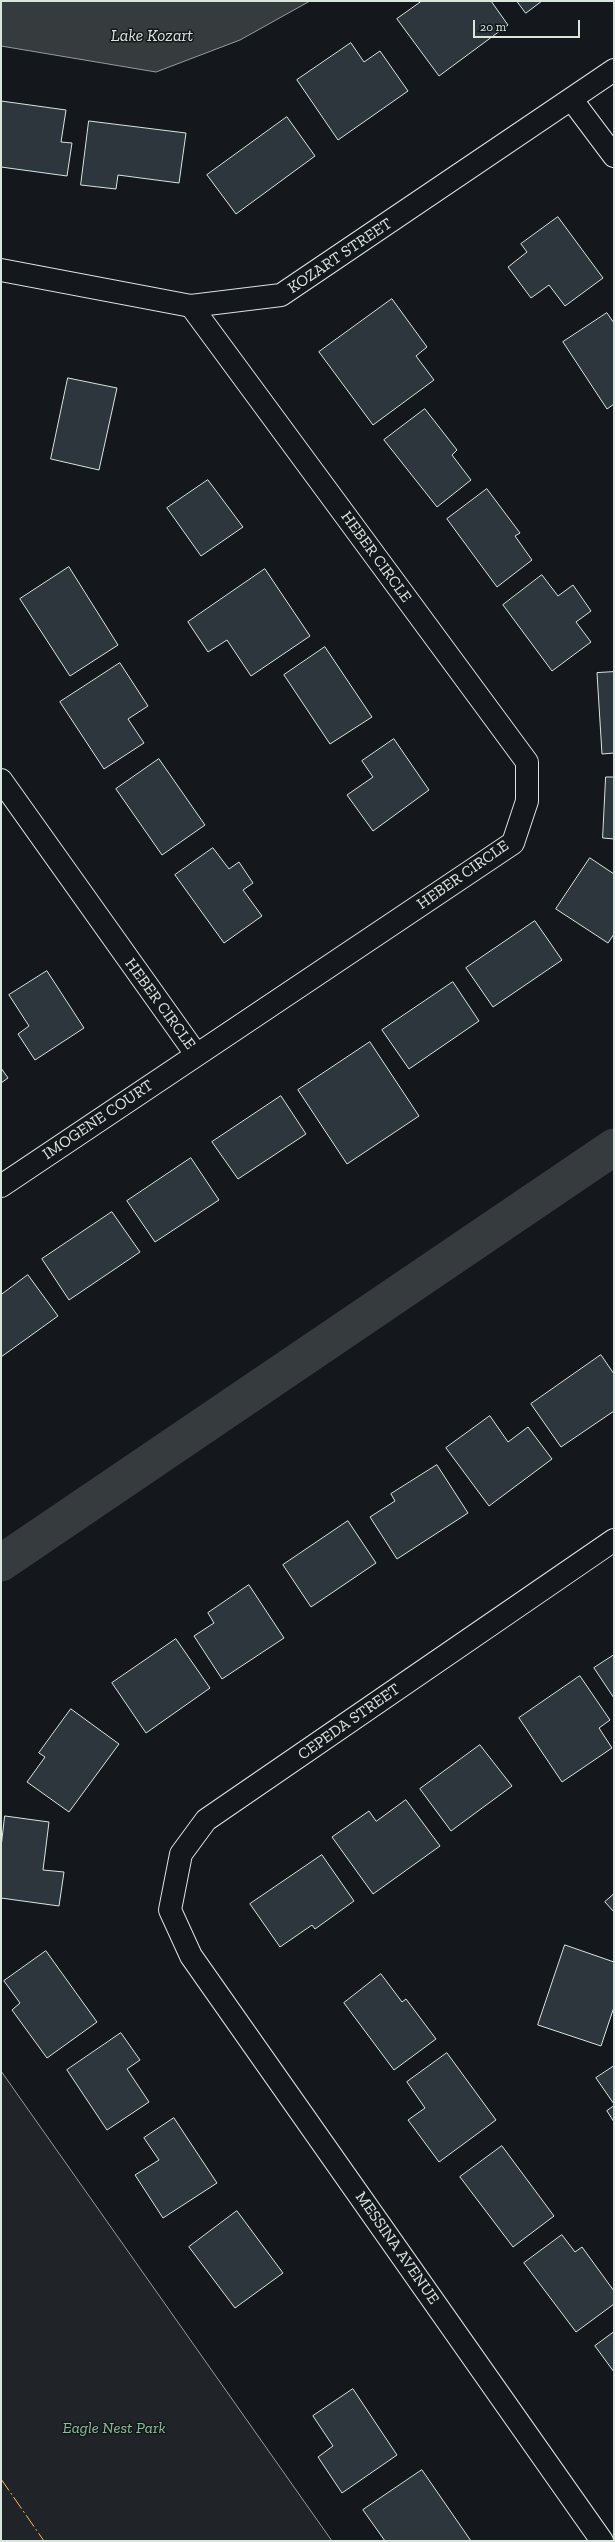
<!DOCTYPE html>
<style>
body{margin:0}
#map{position:relative;width:615px;height:2542px;overflow:hidden;background:#14181c;font-family:"Zilla Slab",serif}
canvas{display:block}
.frame{position:absolute;inset:0;border:2px solid #d8e6dc;pointer-events:none}
.scale{position:absolute;left:473px;top:20px;width:107px;height:18px;box-sizing:border-box;border:2px solid #d8e6dc;border-top:0;padding-left:5px;font-size:12px;line-height:14px;white-space:nowrap;color:#d8e6dc;-webkit-text-stroke:3px #14181c;paint-order:stroke}
</style>
<div id="map">
<canvas width="615" height="2542"></canvas>
<div class="frame"></div>
<div class="scale">20 m</div>
</div>
<script>
const ctx = document.querySelector('canvas').getContext('2d');
ctx.lineJoin = 'round';
function fill(path, color) { ctx.fillStyle = color; ctx.fill(path, 'evenodd'); }
function stroke(path, color, width, dash) { ctx.strokeStyle = color; ctx.lineWidth = width; ctx.lineCap = dash ? 'butt' : 'round'; ctx.setLineDash(dash || []); ctx.stroke(path); }
function write(font, color, halo, rows, align = 'center') {
  ctx.font = font + ' "Zilla Slab",serif'; ctx.lineWidth = 3; ctx.setLineDash([]); ctx.textBaseline = 'middle'; ctx.strokeStyle = halo; ctx.fillStyle = color; for (const [text, x, y, turn = 0] of rows) {
    ctx.save(); ctx.translate(x, y); ctx.rotate((+turn || 0) * Math.PI / 180); ctx.textAlign = isNaN(turn) ? turn : align; if (halo) ctx.strokeText(text, 0, 0); ctx.fillText(text, 0, 0); ctx.restore();
  }
}
const green = new Path2D(`
 M1 2071 332 2541H1Z`);
fill(green, '#202428');
stroke(green, '#939e99', 1);
const water = new Path2D(`
 M1 1H310L240 40 156 72 1 46Z`);
fill(water, '#363b3e');
stroke(water, '#939e99', 1);
stroke(new Path2D(`
 M1 1563 614 1147`), '#363b3e', 37);
const building = new Path2D(`
 M422 1H491L508 25 439 76 397 19Z
 M517 1H542L526 13Z
 M351 43 364 62 380 51 408 91 338 140 297 80Z
 M1 101 66 110 61 142 72 143 67 176 1 167Z
 M287 117 315 156 236 214 207 175Z
 M89 121 186 133 179 183 118 175 116 189 81 185Z
 M558 217 603 278 565 306 549 285 531 298 508 267 527 252 521 244Z
 M392 299 427 347 416 356 434 380 373 425 319 352Z
 M607 313 614 323V404L607 409 563 342Z
 M68 378 117 388 99 470 51 459Z
 M425 409 457 450 452 455 471 480 437 507 384 440Z
 M208 480 243 527 201 556 167 508Z
 M487 489 520 533 515 536 532 560 497 587 447 519Z
 M69 567 118 645 70 676 20 599Z
 M265 569 310 636 251 676 227 640 208 652 188 622Z
 M542 575 558 596 573 585 591 611 576 622 591 642 552 671 503 605Z
 M325 647 372 717 330 744 284 675Z
 M120 663 148 706 128 719 144 743 104 769 60 702Z
 M614 672V753L602 754 597 673Z
 M394 739 429 790 373 831 347 795 373 777 362 761Z
 M159 759 205 825 162 855 116 789Z
 M606 777H614V839L603 838Z
 M213 848 229 869 239 862 253 883 243 890 262 916 224 943 175 875Z
 M590 858 614 874V934L608 943 556 909Z
 M535 921 562 960 493 1007 466 968Z
 M47 971 84 1028 35 1060 18 1034 29 1026 9 995Z
 M453 982 479 1021 409 1069 382 1030Z
 M370 1042 419 1116 347 1164 298 1090Z
 M1 1068 8 1078 1 1083Z
 M281 1096 306 1134 238 1179 212 1142Z
 M191 1158 219 1200 155 1242 127 1201Z
 M112 1212 140 1252 69 1300 42 1259Z
 M28 1275 58 1316 1 1357V1295Z
 M601 1355 614 1374V1411L561 1447 531 1404Z
 M490 1416 508 1442 528 1427 552 1459 489 1506 446 1448Z
 M437 1465 468 1513 397 1559 370 1517 395 1501 391 1494Z
 M348 1521 376 1563 311 1607 283 1565Z
 M249 1585 284 1638 222 1679 194 1636 214 1623 208 1613Z
 M176 1639 210 1688 146 1733 112 1683Z
 M614 1655V1698L594 1668Z
 M580 1676 610 1720 599 1728 612 1748 562 1782 519 1718Z
 M71 1709 119 1744 69 1812 27 1782 45 1757 39 1753Z
 M480 1745 512 1786 451 1831 420 1789Z
 M406 1800 440 1846 373 1894 332 1837 369 1811 376 1821Z
 M5 1816 49 1822 43 1870 64 1872 59 1906 1 1898V1848Z
 M322 1855 354 1901 315 1929 312 1925 280 1947 250 1904Z
 M614 1894V1912L605 1902Z
 M565 1945 614 1962V2007L601 2046 538 2025Z
 M46 1951 97 2022 47 2058 12 2010 20 2003 4 1981Z
 M381 1974 402 2002 406 1999 436 2039 394 2070 344 2003Z
 M121 2033 140 2060 127 2069 149 2102 107 2130 67 2070Z
 M447 2053 496 2120 439 2162 408 2120 425 2108 407 2082Z
 M614 2066V2104L596 2078Z
 M614 2106V2122L607 2111Z
 M174 2118 217 2183 163 2218 135 2175 159 2160 144 2138Z
 M502 2146 554 2216 513 2247 460 2177Z
 M237 2211 283 2273 235 2308 189 2247Z
 M562 2235 575 2252 582 2247 614 2291V2304L576 2332 524 2263Z
 M614 2332V2372L595 2346Z
 M353 2389 397 2455 342 2493 318 2457 333 2446 313 2416Z
 M422 2470 471 2541H385L363 2510Z`);
fill(building, '#2c363c');
stroke(building, '#d8e6dc', 1);
const minor = new Path2D(`
 M572 100 614 156
 M1 780 196 1054
 M1 1186 513 843 527 801V762L191 306
 M602 2541 191 1956 170 1910 181 1854 206 1820 614 1540`);
const tertiary = new Path2D(`
 M1 270 191 306 281 295 614 70`);
stroke(minor, '#d8e6dc', 24);
stroke(tertiary, '#d8e6dc', 24);
stroke(minor, '#14181c', 22);
stroke(tertiary, '#14181c', 22);
stroke(new Path2D(`
 M1 2479 44 2541`), '#ffb74d', 1, [14, 3, 2, 3]);
write('16px', '#d8e6dc', '#14181c', [
 ["KOZART STREET",340,256,-34],
 ["HEBER CIRCLE",376,557,54],
 ["HEBER CIRCLE",463,875,-35],
 ["HEBER CIRCLE",160,1004,54],
 ["IMOGENE COURT",98,1120,-34],
 ["CEPEDA STREET",349,1722,-35],
 ["MESSINA AVENUE",397,2248,55]
]);
write('italic 16px', '#8ac095', '#14181c', [
 ["Eagle Nest Park",114,2428]
]);
write('italic 17px', '#d8e6dc', '#14181c', [
 ["Lake Kozart",152,36]
]);
</script>
